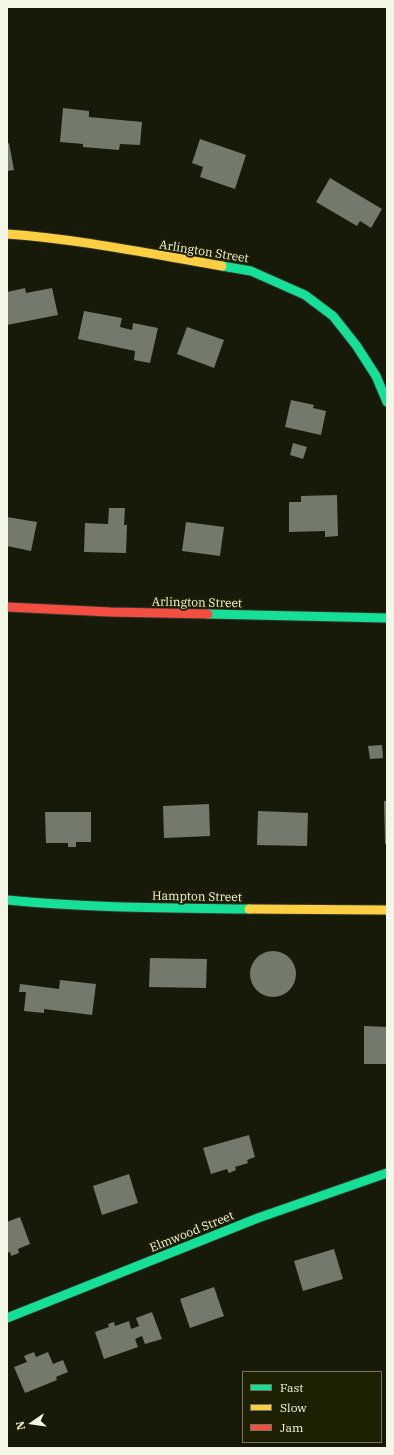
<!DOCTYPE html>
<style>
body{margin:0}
#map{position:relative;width:394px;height:1455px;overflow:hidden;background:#181a09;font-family:"IBM Plex Serif",serif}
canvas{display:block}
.frame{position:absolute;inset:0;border:8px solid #f3f6e4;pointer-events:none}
.legend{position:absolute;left:242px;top:1371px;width:140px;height:72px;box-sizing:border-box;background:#1e2003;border:1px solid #73765d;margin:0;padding:5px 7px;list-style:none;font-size:12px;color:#f3f6e4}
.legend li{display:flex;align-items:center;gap:8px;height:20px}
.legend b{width:20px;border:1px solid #73765d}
.north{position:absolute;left:12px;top:1403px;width:40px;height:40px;-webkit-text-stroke:3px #1e2003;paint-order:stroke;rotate:257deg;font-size:11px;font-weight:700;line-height:16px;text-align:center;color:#f3f6e4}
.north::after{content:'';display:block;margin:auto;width:14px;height:18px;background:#f3f6e4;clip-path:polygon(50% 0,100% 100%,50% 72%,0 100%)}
</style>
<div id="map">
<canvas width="394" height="1455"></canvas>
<div class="frame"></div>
<ul class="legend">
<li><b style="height:5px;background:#16e098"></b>Fast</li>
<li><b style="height:5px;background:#ffcf43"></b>Slow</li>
<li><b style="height:5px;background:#f24e42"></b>Jam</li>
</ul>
<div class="north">N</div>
</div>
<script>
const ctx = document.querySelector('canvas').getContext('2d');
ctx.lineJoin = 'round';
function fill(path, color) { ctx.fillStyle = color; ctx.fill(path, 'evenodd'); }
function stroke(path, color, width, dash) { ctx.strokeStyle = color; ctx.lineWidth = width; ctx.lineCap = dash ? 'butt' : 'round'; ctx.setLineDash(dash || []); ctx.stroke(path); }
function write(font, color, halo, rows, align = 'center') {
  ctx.font = font + ' "IBM Plex Serif",serif'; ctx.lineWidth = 4; ctx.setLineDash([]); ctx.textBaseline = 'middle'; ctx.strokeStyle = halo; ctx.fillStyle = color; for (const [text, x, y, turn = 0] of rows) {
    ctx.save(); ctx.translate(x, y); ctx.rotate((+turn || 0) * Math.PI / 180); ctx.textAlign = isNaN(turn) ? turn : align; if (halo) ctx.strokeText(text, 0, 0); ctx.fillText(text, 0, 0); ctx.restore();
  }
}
fill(new Path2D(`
 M63 108 89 111V117L142 122 140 145 120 144 119 150 83 147V144L60 142Z
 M200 139 246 155 235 189 200 177 203 167 192 163Z
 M9 143 14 170 7 171V144Z
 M330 178 382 209 371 228 360 221 357 226 316 202Z
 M25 288 26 293 52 288 58 315 7 325V292Z
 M84 311 122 318 120 327 132 330 133 323 158 328 150 363 134 360 135 351 78 339Z
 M187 327 224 340 214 368 177 354Z
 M291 400 314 405 313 408 326 411 321 435 285 427Z
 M293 443 307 447 303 459 290 455Z
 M337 495 338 536 325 537V531L289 532V502H301V496Z
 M109 508H125L124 525H127L126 553 84 552 85 523 108 524Z
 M7 517 37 522 31 551 7 546Z
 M186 522 224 527 220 556 182 551Z
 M382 745 383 758 370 759 368 746Z
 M384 801H387V844H385Z
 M209 804 210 836 164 838 163 806Z
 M258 811 308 813 307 846 257 845Z
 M45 812H91V842H76V847H68V843H46Z
 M250 974a23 23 0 1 1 46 0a23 23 0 1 1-46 0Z
 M150 958 207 959 206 988 149 987Z
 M60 980 96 984 92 1015 44 1009V1013L24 1011 26 992H19L20 984 59 989Z
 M364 1026 387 1027V1064H364Z
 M249 1135 255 1157 247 1160 248 1163 235 1167 236 1170 229 1173 227 1169 211 1174 203 1148Z
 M129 1174 138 1203 102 1215 93 1186Z
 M20 1217 30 1244 18 1249 19 1253 11 1256 10 1252 7 1253V1222Z
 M334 1249 343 1279 303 1291 294 1261Z
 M214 1287 224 1316 190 1328 180 1299Z
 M152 1312 162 1339 145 1344 142 1336 135 1339 138 1347 104 1359 95 1332 109 1327 108 1324 114 1322 115 1326 129 1321 131 1329 139 1326 136 1318Z
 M34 1352 36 1357 48 1352 53 1364 63 1360 68 1372 56 1377 57 1380 25 1393 14 1367 27 1362 24 1356Z`), '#73796b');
const fast = new Path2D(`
 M222 266 251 271 305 295 333 316 356 345 376 376 387 402
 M208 614 387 618
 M7 900C88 908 168 908 249 909
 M7 1318 258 1218 387 1173`);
const slow = new Path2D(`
 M7 234C79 239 151 254 222 266
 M249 909 387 910`);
const jam = new Path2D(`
 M7 607 110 612 208 614`);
stroke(fast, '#33352a', 11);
stroke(slow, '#33352a', 11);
stroke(jam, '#33352a', 11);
stroke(fast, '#16e098', 9);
stroke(slow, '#ffcf43', 9);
stroke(jam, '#f24e42', 9);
write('12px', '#f3f6e4', '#1e2003', [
 ["Arlington Street",204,252,9],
 ["Arlington Street",197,603,1],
 ["Hampton Street",197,897,1],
 ["Elmwood Street",192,1232,-22]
]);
</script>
